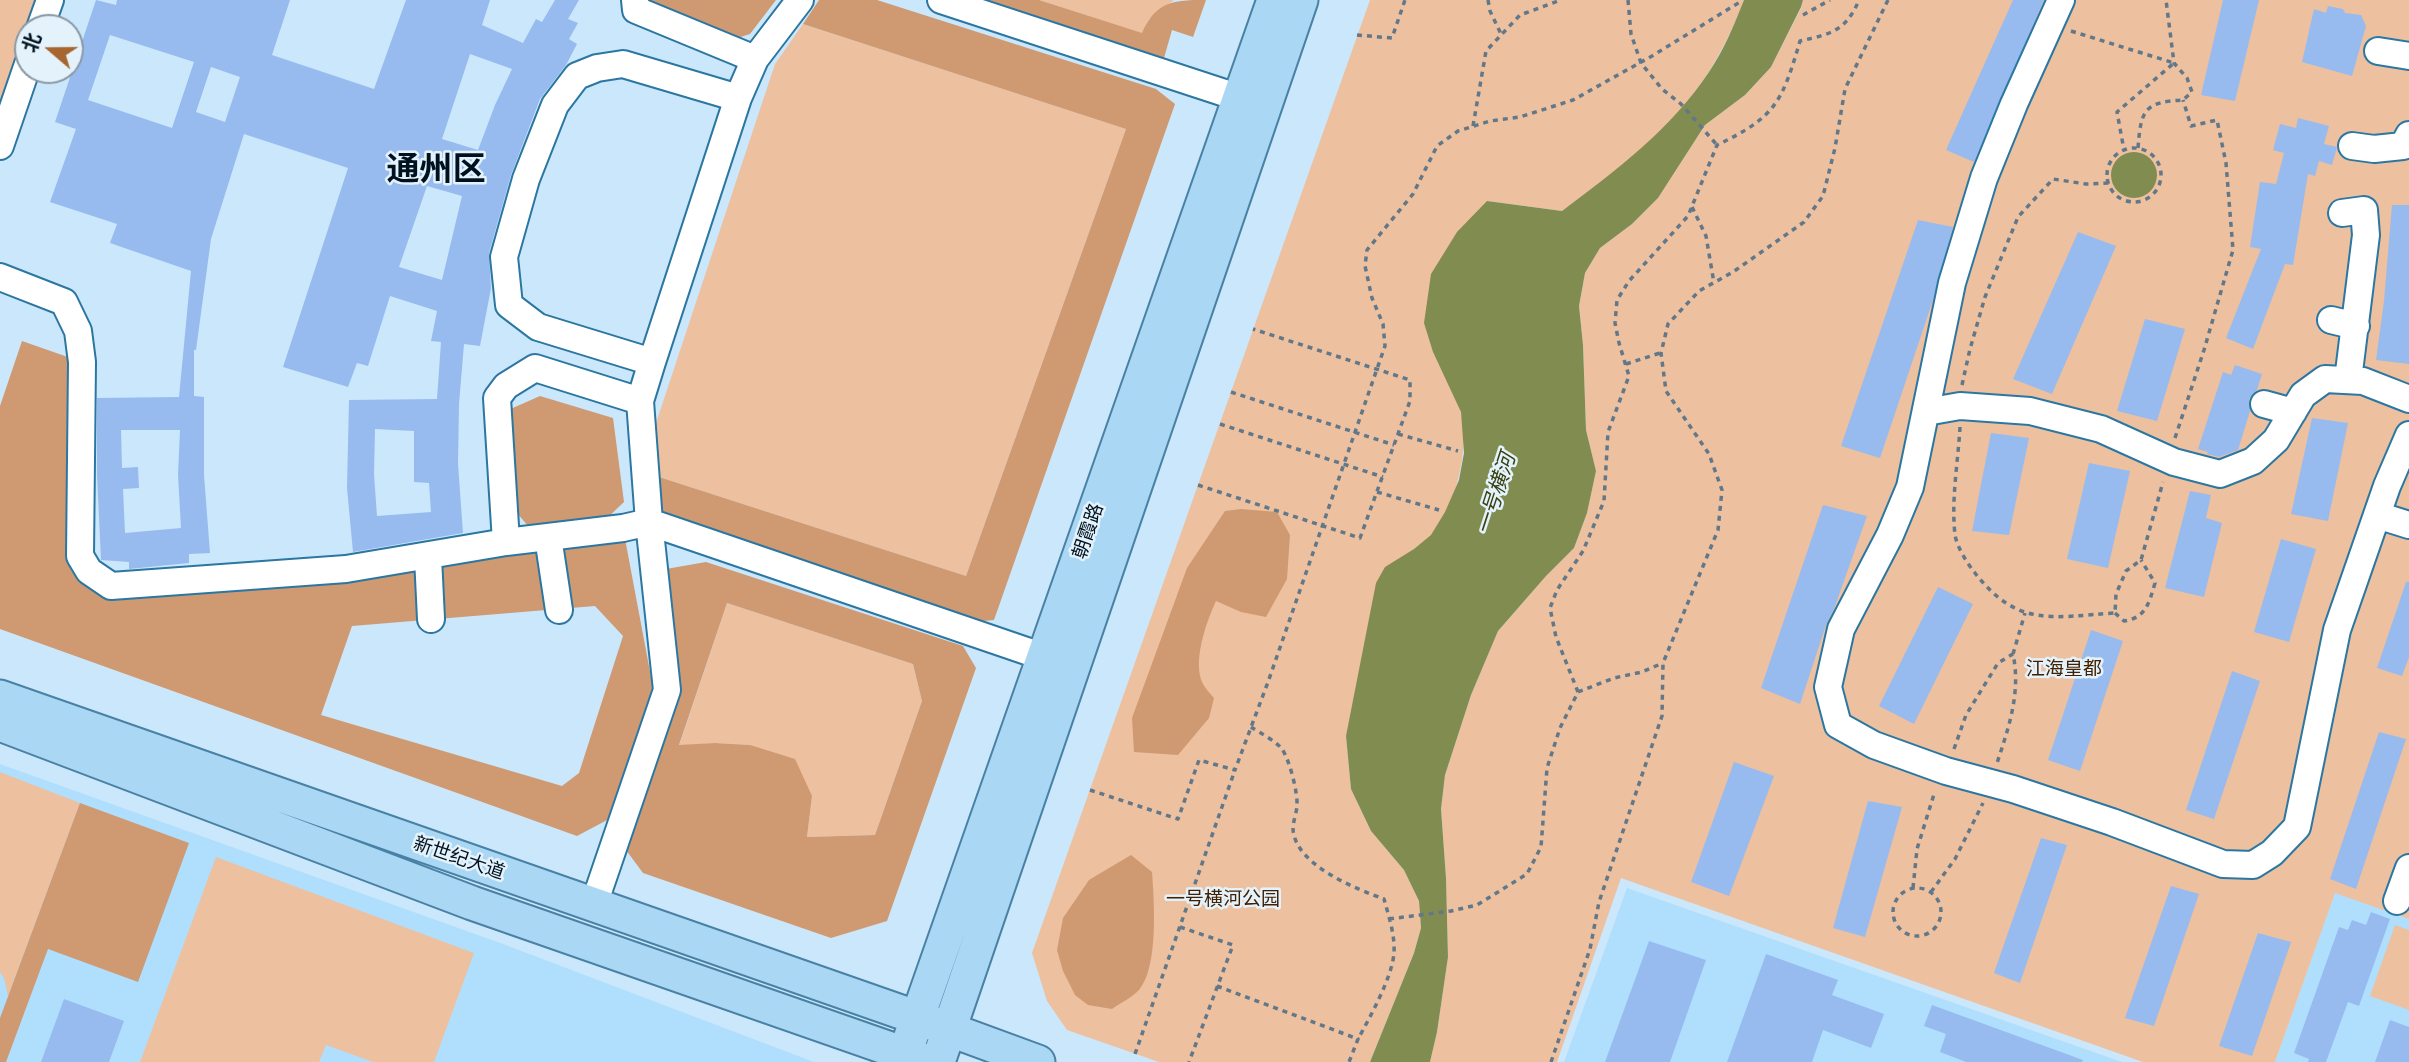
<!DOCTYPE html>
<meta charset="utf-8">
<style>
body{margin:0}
#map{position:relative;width:2409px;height:1062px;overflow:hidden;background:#cbe7fb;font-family:"Golos Text","Noto Sans SC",sans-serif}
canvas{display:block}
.north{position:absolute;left:14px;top:14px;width:70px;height:70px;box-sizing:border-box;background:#e4f2fc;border:2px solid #8998a4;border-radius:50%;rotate:290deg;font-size:19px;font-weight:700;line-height:28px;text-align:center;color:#00121f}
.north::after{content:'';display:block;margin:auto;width:24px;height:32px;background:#a76630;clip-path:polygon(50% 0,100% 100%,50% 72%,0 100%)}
</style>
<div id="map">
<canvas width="2409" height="1062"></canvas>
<div class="north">北</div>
</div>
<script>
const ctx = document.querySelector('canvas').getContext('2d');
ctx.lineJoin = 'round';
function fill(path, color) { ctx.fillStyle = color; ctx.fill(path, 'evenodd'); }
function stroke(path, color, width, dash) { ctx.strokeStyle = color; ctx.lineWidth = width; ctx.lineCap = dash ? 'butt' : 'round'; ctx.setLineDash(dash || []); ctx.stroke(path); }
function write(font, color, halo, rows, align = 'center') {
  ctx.font = font + ' "Golos Text","Noto Sans SC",sans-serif'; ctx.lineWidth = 5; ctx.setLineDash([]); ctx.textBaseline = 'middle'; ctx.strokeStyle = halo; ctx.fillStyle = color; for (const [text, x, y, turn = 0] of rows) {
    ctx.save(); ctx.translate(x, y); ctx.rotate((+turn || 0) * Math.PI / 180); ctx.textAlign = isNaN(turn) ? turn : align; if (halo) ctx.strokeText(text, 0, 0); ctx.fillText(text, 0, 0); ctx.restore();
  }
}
fill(new Path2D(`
 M0 764 503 944 814 1062H0Z
 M1627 888 2122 1062H1564Z
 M2335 892 2409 919V1062H2275Z`), '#b0dffe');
fill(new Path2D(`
 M0 0H35L0 101Z
 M1039 0H1174L1149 19 1143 34Z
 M1370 0H1744C1728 42 1707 81 1677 115 1645 152 1602 182 1562 211L1487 201 1433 352C1442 371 1455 392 1461 412 1470 447 1456 508 1431 536 1426 541 1419 545 1414 549L1346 736 1351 789 1371 831 1404 870 1419 901 1421 928 1414 953 1370 1062H1159L1067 1030 1047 1001 1032 953Z
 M1803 0H2409V919L2335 893 2275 1062H2143L1621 878 1557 1062H1430L1437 1032 1448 957 1446 878 1441 809 1445 775 1471 695 1498 631 1546 576 1574 548 1587 513 1596 471 1586 430 1583 345 1579 306 1585 273 1600 248 1632 224 1658 198 1705 125 1745 95 1771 67 1801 8Z
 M803 24 1126 129 966 576 659 477 656 423 775 64Z
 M727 603 913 664 922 701 875 835 807 837 812 796 750 745 715 743 679 746Z
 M0 772 80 803 8 996 4 978 0 972Z
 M216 857 474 953 434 1062H373L326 1045 319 1062H140Z
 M2395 925 2409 930V1010L2370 996Z`), '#edc09f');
fill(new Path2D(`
 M649 0H776L750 34 731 40 651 9Z
 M819 0H877L1156 89 1175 104 994 620 973 622 661 518 659 477 966 576 1126 129 803 24Z
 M964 0H1039L1142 33C1156 1 1174 0 1206 0L1193 37 1172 30 1162 65Z
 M22 341 82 362 80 556 110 586 623 528 654 693 609 819 577 836 0 629V406ZM595 606 623 636 579 773 562 786 321 715 352 626Z
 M540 396 613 418 624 502 605 520 529 527 510 505 506 411Z
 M1241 509 1277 512 1290 535 1287 579 1266 617 1241 612 1216 601C1206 622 1192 663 1203 684 1206 689 1210 694 1214 698L1209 718 1178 755 1134 752 1132 718 1187 568 1225 511Z
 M706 562 963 646 976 668 887 921 831 938 643 873 626 850 680 693 666 569ZM727 603 913 664 922 701 875 835 807 837 812 796 795 759 750 745 715 743 679 745Z
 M80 803 189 843 138 982 48 949 6 1062H0V1018Z
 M1131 855 1152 872C1154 901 1159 966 1139 990 1133 997 1120 1003 1112 1009L1088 1005 1075 995 1063 971 1057 950 1063 918 1089 880Z`), '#cf9971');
fill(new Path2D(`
 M1744 0H1803L1801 7 1771 67 1745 95 1705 125 1658 198 1632 224 1600 248 1585 273 1579 306 1583 345 1586 430 1596 471 1587 513 1574 548 1546 576 1498 631 1471 695 1445 775 1441 809 1446 878 1448 957 1437 1032 1430 1062H1370L1414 953 1421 928 1419 901 1404 870 1371 831 1351 789 1346 736 1376 583 1385 567 1414 549 1431 535 1445 512 1459 480 1464 453 1461 412 1433 352 1424 323 1431 274 1457 232 1487 201 1562 211C1617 170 1671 129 1709 72 1724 50 1734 25 1744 0Z
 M2111 175a23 23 0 1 1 46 0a23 23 0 1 1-46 0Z`), '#818c50');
fill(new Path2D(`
 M96 0 116 5 117 0H290L272 55 374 89 406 0H490L482 25 523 43 536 19 542 22 555 0H579L568 19 578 23 569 39 577 44 566 65 540 99 511 175 489 253 491 288 480 346 464 344 459 404 458 464 463 533 353 552 347 488 349 400 437 399 441 342 431 341 437 311 390 296 368 366 357 363 348 387 283 367 348 168 244 134 211 239 196 350H194V396L204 397V475L210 553 189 554V563L129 569V562L101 560 97 474V398L179 397 191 271 110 243 117 224 50 202 76 129 55 122ZM110 35 194 62 172 128 88 100ZM470 54 512 69 495 105 478 150 442 139ZM211 67 240 77 225 122 196 112ZM427 186 462 196 442 280 399 267ZM375 429 414 431V482L429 483 431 512 377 516 374 474ZM121 430H180L178 475 181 528 125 533 123 489 139 488 138 467 122 468Z
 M2013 0H2044L1974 162 1946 150Z
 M2223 0H2259L2235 101 2201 95Z
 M2328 6 2343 9 2345 13 2361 15 2366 26 2352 76 2302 62 2314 9 2326 13Z
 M2298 118 2329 126 2324 144 2337 147 2332 165 2319 161 2315 176 2308 174 2293 265 2285 264 2253 349 2226 338 2261 249 2250 247 2260 182 2276 184 2284 153 2273 150 2280 124 2296 128Z
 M2392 205H2409V364L2376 360 2384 301Z
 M1918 220 1953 227 1932 303 1880 458 1841 446Z
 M2078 232 2116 246 2052 394 2013 379Z
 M2145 319 2185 329 2157 421 2117 411Z
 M2235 365 2262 374 2257 390 2249 399 2250 411 2238 450 2219 457 2207 454 2208 452 2198 449 2223 372 2231 375Z
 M2312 418 2348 423 2328 521 2291 514Z
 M1991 433 2029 438 2009 535 1972 531Z
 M2089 463 2130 471 2108 568 2067 559Z
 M2190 491 2211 495 2206 518 2222 523 2204 597 2165 588Z
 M1823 505 1867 516 1834 609 1826 625 1800 704 1761 688Z
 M2281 539 2316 549 2289 642 2254 632Z
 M2406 582H2409V657L2402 676 2377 668Z
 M1938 587 1973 604 1914 724 1879 706Z
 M2091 630 2123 641 2080 771 2048 760Z
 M2232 671 2260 681 2214 819 2186 810Z
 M2379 732 2406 739 2356 889 2330 879Z
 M1734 762 1774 776 1729 896 1691 882Z
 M1868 801 1902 807 1865 937 1833 928Z
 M2041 838 2067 845 2020 983 1994 973Z
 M2171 886 2199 894 2154 1026 2125 1018Z
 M2371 912 2390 919 2359 1006 2348 1002 2326 1062H2308L2309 1059 2294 1053 2339 927 2348 930 2352 920 2366 925Z
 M2258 933 2291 942 2252 1056 2219 1046Z
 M1649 941 1706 960 1670 1062H1605Z
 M1766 954 1838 980 1832 995 1884 1014 1871 1048 1823 1030 1812 1062H1727Z
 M64 999 124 1021 109 1062H41Z
 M1932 1005 2083 1060 2082 1062H1966L1940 1052 1946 1034 1924 1026Z
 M2390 1020 2409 1027V1062H2375Z`), '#97bbef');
const minor = new Path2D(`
 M635 0 636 10 755 59
 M800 0 755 59 738 98 623 64 597 68 577 76 555 105 526 179 504 257 509 305 538 327 652 362 640 401 649 522 1044 657
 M941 0 1240 98
 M2061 0 2014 104 1984 178 1952 283 1910 487 1890 535 1841 629 1828 687 1838 725 1874 745 1946 771 2013 789 2112 822 2223 864 2253 865 2272 853 2297 827 2337 630 2387 486 2409 435
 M40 28 50 0
 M2378 51 2409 56
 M0 146 28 64
 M2352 146 2374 149 2403 146 2409 135
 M2342 213 2364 210 2366 235 2348 380
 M0 277 64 302 78 331 82 362 80 556 89 571 111 586 346 569 506 542
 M2331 320 2356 326
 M652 362 738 98
 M2264 404 2293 412
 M1926 412 1960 406 2030 411 2101 429 2174 462 2220 474 2253 461 2276 440 2303 395 2325 379 2363 381 2409 399
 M2377 515 2409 525
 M548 537 559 610
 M428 557 431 619
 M2397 901 2409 868
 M594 904 667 690 649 522 623 528 506 542 497 398 506 386 535 368 640 401`);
const major = new Path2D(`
 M0 697 918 1018 1038 1062
 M0 724 472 903 925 1061
 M902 1062 1274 0
 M938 1062 1301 0`);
stroke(minor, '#2b77a2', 30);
stroke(major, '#4981a5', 37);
stroke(new Path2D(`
 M1488 0 1490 11 1501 34
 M1628 0 1631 34 1641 63 1662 89 1681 104 1717 145
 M1803 15 1830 0
 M2071 31 2174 63 2117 112 2124 150
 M1357 35 1392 38 1405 0
 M1473 126 1486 51 1520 15 1561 0
 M2138 148C2141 111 2143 102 2183 100L2192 92 2187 78 2174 63 2166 0
 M2107 175a27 27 0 1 1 54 0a27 27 0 1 1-54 0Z
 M1692 207 1706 236 1714 283
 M1626 364 1660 353
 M1962 385 1970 349 1985 297 2018 217 2053 179 2086 184 2109 183
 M1231 392 1394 445
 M1220 424 1383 477
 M1960 427C1958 463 1951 499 1955 535 1957 547 1967 563 1975 573 2018 628 2052 617 2115 613L2116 594 2126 571 2141 560 2163 482
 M1398 434 1458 451
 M2175 438 2204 350 2233 250 2226 163 2217 120 2191 126 2183 100
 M1198 485 1360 538 1410 401V380L1253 329
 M1377 492 1439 510
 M2115 613 2124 621C2146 618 2149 603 2155 583L2141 560
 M2013 654 2025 613
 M1578 692 1556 637 1550 608 1557 590 1583 551 1604 501 1608 432 1629 376 1619 343 1615 323 1617 300 1629 281 1688 216 1717 145C1776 117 1782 102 1800 41 1831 34 1846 31 1859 0
 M1251 727C1260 733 1276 741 1282 749 1290 761 1298 793 1297 807 1296 814 1293 822 1293 829 1295 865 1356 889 1384 899 1389 917 1395 935 1394 953 1392 978 1370 1017 1358 1039
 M1954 749 1966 715 1998 663 2013 654C2021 692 2009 727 1997 763
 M1090 790 1178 819 1199 760 1235 770 1268 682 1385 346 1383 324 1372 298 1365 266 1367 250 1413 194 1437 146 1458 131 1490 121 1520 117 1573 100 1652 56 1740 2 1739 0
 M1913 888 1917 849 1935 791
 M1893 912a24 24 0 1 1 48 0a24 24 0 1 1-48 0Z
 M1931 892 1955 859 1983 803
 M1389 919 1451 911 1477 905 1527 874 1541 847 1547 768 1560 728 1578 692 1614 678 1642 672 1663 663
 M1180 927 1233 945 1189 1062
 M1217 986 1358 1039 1349 1062
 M1135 1054 1235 770
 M1551 1062 1590 949 1599 902 1662 716 1663 663 1718 530 1722 490 1709 454 1666 391 1661 353 1668 324 1699 291 1733 272 1804 222 1823 196 1835 148 1845 89 1888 0`), '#627889', 3.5, [5, 5]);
stroke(minor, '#fff', 26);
stroke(major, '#a9d7f4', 33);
write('19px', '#00121f', '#e4f2fc', [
 ["朝霞路",1088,531,-71],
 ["新世纪大道",459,858,19]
]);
write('19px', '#432000', '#e4f2fc', [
 ["江海皇都",2064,669],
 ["一号横河公园",1223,899]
]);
write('italic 21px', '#394012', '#e4f2fc', [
 ["一号横河",1496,494,-72]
]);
write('bold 33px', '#00121f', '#e4f2fc', [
 ["通州区",436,170]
]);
</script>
